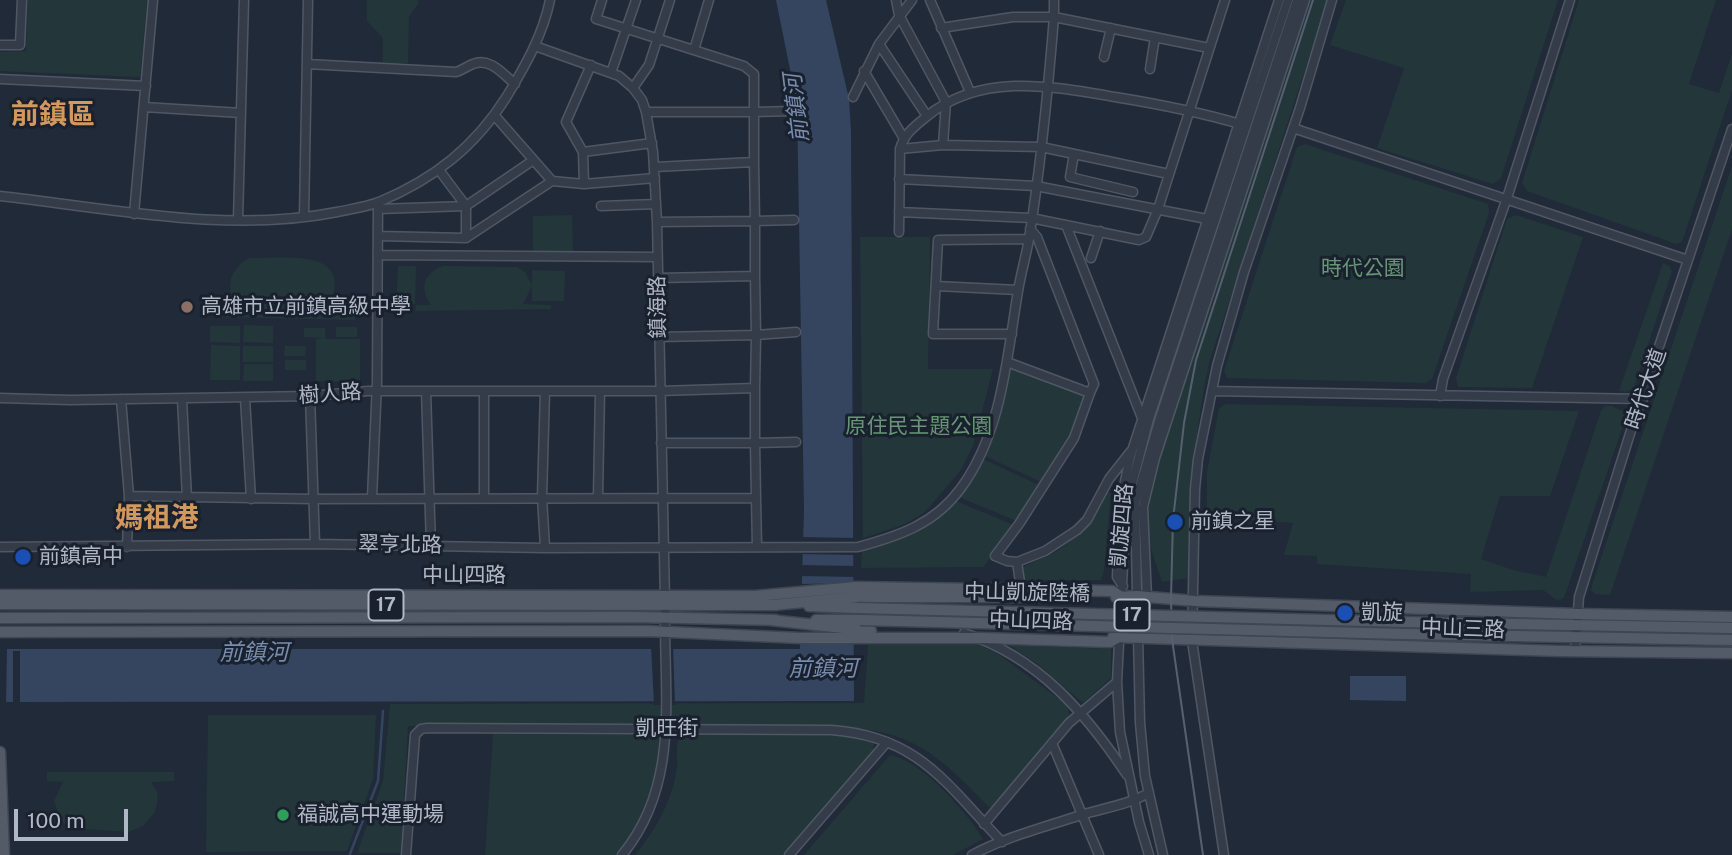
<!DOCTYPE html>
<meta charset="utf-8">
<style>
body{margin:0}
#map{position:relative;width:1732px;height:855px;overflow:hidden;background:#212a39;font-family:"Public Sans",sans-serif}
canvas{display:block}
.scale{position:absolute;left:14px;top:809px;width:114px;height:32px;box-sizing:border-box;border:4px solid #b0b7c6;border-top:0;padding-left:9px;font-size:21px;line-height:24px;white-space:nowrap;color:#b0b7c6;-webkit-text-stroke:5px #1a212e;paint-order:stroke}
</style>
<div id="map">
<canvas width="1732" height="855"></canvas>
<div class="scale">100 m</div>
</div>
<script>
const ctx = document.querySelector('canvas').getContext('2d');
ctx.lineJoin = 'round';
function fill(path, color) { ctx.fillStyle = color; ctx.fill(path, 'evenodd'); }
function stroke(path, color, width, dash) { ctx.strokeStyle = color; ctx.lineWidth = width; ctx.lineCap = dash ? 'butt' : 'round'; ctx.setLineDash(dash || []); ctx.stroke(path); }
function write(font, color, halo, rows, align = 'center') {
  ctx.font = font + ' "Public Sans","Noto Sans TC",sans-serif'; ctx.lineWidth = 6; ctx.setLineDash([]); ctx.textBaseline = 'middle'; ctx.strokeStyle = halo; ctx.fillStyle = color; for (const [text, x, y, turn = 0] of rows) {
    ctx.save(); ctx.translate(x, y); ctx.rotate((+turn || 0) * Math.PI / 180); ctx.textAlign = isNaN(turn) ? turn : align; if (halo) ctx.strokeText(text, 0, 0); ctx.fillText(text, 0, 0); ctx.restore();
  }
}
fill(new Path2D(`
 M28 0H147L140 77 0 71V52L26 51Z
 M367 0H417L419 2 409 17 408 63H383V38L367 21Z
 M1307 0H1328L1209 363C1194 436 1189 503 1189 578L1162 582C1154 559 1145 534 1146 510 1147 493 1154 476 1158 460Z
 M1346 0H1558L1501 178 1493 184 1377 148 1404 68 1330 45Z
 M1579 0H1716L1689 84 1719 93 1732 54V90L1682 242 1677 244 1668 241 1527 191 1522 183Z
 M1305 144 1488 204 1489 213 1432 379 1426 383 1227 378 1224 371 1297 147Z
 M1732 166V229L1610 595 1595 594 1591 590 1593 582Z
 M572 215 573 252 533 253V216Z
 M1516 215 1583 237 1532 388 1458 387 1456 378 1507 219Z
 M860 237H930L928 369H993L973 446 961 470 925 512 905 524 863 538Z
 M250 258C283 259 352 247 331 302L357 305 355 320 215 317 216 305 236 304C224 287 231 267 250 258Z
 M1663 263 1669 266 1672 271 1634 388 1627 392 1619 391Z
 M398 266H416L415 304H396Z
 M443 266 517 267 525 272 532 285V270L565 271 564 301H532V286L523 304 551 305V309L415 311 416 305H431C419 289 423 273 443 266Z
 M244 325 273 326V343L243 342Z
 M210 326H240V343L210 342Z
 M336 327H357V337H336Z
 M304 328H325V339H360V382L316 381V339L323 338 304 337Z
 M211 345 240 346V380H210Z
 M243 346H273V362H243Z
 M285 346H306L305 356H284Z
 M285 360H306V370H285Z
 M244 364H273V381H243Z
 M1008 368 1085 395 1072 437 1043 483 983 455Z
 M1226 404 1579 411 1550 496H1500L1481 559 1513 570 1546 577 1601 411 1605 406H1612L1624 412 1625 420 1566 592 1563 599 1557 600 1543 590 1470 592 1471 574 1317 564V556L1284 555 1293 523 1207 516V472L1219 408Z
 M981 458 1041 486 1019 522 959 497 966 489Z
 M1105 493H1111L1104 571 1101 580H1024L1021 576 1022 568C1033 561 1046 558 1057 551 1080 536 1092 516 1105 493Z
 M956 501 1016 526 983 567 861 568 862 549C905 540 925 533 956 501Z
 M868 645H980L998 654 1066 704 1069 713 1068 718 993 807H989C959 777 930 744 888 734 872 730 855 728 838 726H408L401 853H357L383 781 390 704 864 703Z
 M1009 645 1111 649V678L1083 703 1036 663Z
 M208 715H376L373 779 347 851 206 852Z
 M745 733 847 736 874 743 873 750 783 855H635C655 831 674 798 677 766 678 755 674 744 682 734Z
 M493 734 657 735C661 744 658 752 657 761 653 797 639 828 616 855H485Z
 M890 755C922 761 967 812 983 839L953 855H804Z
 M47 772H174V781L151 782 157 791 158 799 155 812 143 826 128 832 71 828 62 822 54 801 63 782 47 781Z`), '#23363a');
fill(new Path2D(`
 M776 0H826L849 99 851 131 854 701 0 702V649H800L804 510 797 104Z
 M1350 676H1406V701L1350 700Z`), '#354560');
fill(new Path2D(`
 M800 537 856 538V555L800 554Z
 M799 565 858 566V577L798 576Z
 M857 583 856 643 798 642 799 584Z
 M651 645H673L675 705H654Z
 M0 648H7L6 705H0Z
 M13 651H20V705H13Z`), '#212a39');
stroke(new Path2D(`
 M350 854 378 781 383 711`), '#354560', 2.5);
const minor = new Path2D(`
 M602 0 596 19 744 66 754 74V112H646
 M896 0 899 15 946 102
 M930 0 970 92
 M941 28 1013 17H1054L1209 48
 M879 44 927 116
 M0 45H20L22 0
 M535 46 619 76 633 88 642 100 646 112 653 152 657 222 665 600
 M694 50 709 0
 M1104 57 1111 28
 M307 64 456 72C463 70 467 66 473 64 490 57 503 74 515 84
 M1150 69 1155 37
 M864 71 903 137
 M611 73 636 0
 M0 79 146 86
 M633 88 649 65 670 0
 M853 97 879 44 912 0
 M144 107 241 113
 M495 116 552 181
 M1293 128 1688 260
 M943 145 946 102
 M900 149 943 145 1041 147 1169 174
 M583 152 566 122 591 65
 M583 152 652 143
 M583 152 584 184
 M1074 154 1070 177 1133 192
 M655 167 754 162V112L792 111
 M439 170 466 206V238
 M899 179 1036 186 1207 219
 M552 181 584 184 655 178
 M0 196C109 208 228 234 337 212 351 209 366 207 379 202 434 179 475 147 507 96 525 66 543 35 550 0
 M601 206 656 204
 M379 209 466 206 532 161
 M899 212 1031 218 1139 240 1146 237 1158 209 1225 0
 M134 214 153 0
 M304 217 308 0
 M238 220 244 0
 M657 222 755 221 754 162
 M1066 225 1142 418
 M1030 229 1037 237 1094 384 1090 393
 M899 232 900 149C904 134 914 127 926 117 981 72 1051 86 1115 97 1158 104 1199 112 1240 124
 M378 236 466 238 552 181
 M378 255 657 257
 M1091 258 1100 231
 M658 278 755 276V221L794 220
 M936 286 1018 290
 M1012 334H933L938 240 1029 239
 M659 337 756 335 755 276
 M1007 362 1090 393 1074 438 1019 524 995 556 1007 561 1017 562 1021 589
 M426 391 431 546
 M484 391V497
 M1212 391 1643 399
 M310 396 315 544
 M1440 396 1443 379 1507 198 1570 0
 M0 398 70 400 310 396 368 391H660L755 388 756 335 796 332
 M245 398 251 499
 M121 399 129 496 127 547
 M182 399 187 498
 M661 443H755V388
 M129 496 312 499 756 498 755 443 796 442
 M598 497 600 391
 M372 498 377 382 378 202
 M756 498 757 547
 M0 547 315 544 545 548 858 547C899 536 935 524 961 488 1002 432 1007 357 1018 291 1021 273 1026 256 1029 239 1041 165 1048 91 1054 17V0
 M545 548 542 497 545 391
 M1017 562 1045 551 1077 530 1087 520 1109 479 1131 451
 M1123 586 1117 577 1120 505 1130 457 1279 0
 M1143 618 1147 597 1143 507 1155 458 1305 0
 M964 633C1038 657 1085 712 1127 775
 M1575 651 1579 597 1633 424 1732 129
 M1052 743 1099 855
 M984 824 1069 723 1117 682
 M406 855 415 735 421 729 427 728 831 730C919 736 947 785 1002 842
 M622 855C680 785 664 697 665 612
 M789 855 887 742
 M972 855C1005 837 1045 827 1081 815 1104 808 1127 805 1149 793
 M1149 855 1139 822 1120 732 1117 682 1126 507 1149 419 1288 0
 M1163 855 1145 776 1140 723 1135 504 1159 421 1297 0
 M1224 855 1192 641 1195 489 1198 459 1217 366 1244 272 1300 108 1332 0`);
const major = new Path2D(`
 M0 595 755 596 856 587 1112 591 1122 597
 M1116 597 1137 596 1195 601 1577 614 1732 617
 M0 604 777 605
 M773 605 857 597H1066
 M809 606 858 608
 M0 618 633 617 776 620
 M770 620 871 631
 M816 620H860
 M1406 622 1732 628
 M0 632 647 631 800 638H982L1110 642 1119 637
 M1405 634 1732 640
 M1113 637 1559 651 1732 653
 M0 752 4 855`);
stroke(minor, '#505764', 11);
stroke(major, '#3e4553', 13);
stroke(minor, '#353c49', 8);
stroke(major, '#535b69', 10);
stroke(new Path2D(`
 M1203 855 1172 639 1171 598 1173 520 1184 423 1196 360 1313 0`), '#576070', 2);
const majorBridge = new Path2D(`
 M858 608 1406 622
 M860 620 1405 634`);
stroke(majorBridge, '#3e4553', 13, []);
stroke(majorBridge, '#535b69', 10);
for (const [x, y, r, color] of [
 [187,307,7,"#8d6e63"],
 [1175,522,9,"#1a4fb4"],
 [23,557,9,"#1a4fb4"],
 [1345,613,9,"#1a4fb4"],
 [283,815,7,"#2e9e5b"]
]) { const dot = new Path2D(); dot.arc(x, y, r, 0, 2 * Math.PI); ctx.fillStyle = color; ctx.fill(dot); stroke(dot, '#1a212e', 2.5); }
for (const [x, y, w] of [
 [386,605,35],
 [1132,615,35]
]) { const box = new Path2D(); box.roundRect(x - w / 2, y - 15.5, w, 31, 5); ctx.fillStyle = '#1a212e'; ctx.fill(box); stroke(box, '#b0b7c6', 2); }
write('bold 19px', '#b0b7c6', null, [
 ["17",386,605],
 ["17",1132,615]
]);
write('21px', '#679675', '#1a212e', [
 ["時代公園",1363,269],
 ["原住民主題公園",919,427]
]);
write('21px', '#b0b7c6', '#1a212e', [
 ["高雄市立前鎮高級中學",201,307],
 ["前鎮之星",1191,522],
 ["前鎮高中",39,557],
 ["凱旋",1361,613],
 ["福誠高中運動場",297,815]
], 'left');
write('21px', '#b0b7c6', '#1a212e', [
 ["鎮海路",658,307,-91],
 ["時代大道",1646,389,-71],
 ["樹人路",330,394,-4],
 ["凱旋四路",1122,525,-85],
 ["翠亨北路",400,545,1],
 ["中山四路",464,576],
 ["中山凱旋陸橋",1027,593,1],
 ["中山四路",1031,621,2],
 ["中山三路",1463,629,2],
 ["凱旺街",667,729]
]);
write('italic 23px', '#788cae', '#1a212e', [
 ["前鎮河",797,108,-97],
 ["前鎮河",254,653],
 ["前鎮河",823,669]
]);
write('bold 28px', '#d2985e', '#1a212e', [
 ["前鎮區",53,115],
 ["媽祖港",157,518]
]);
</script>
